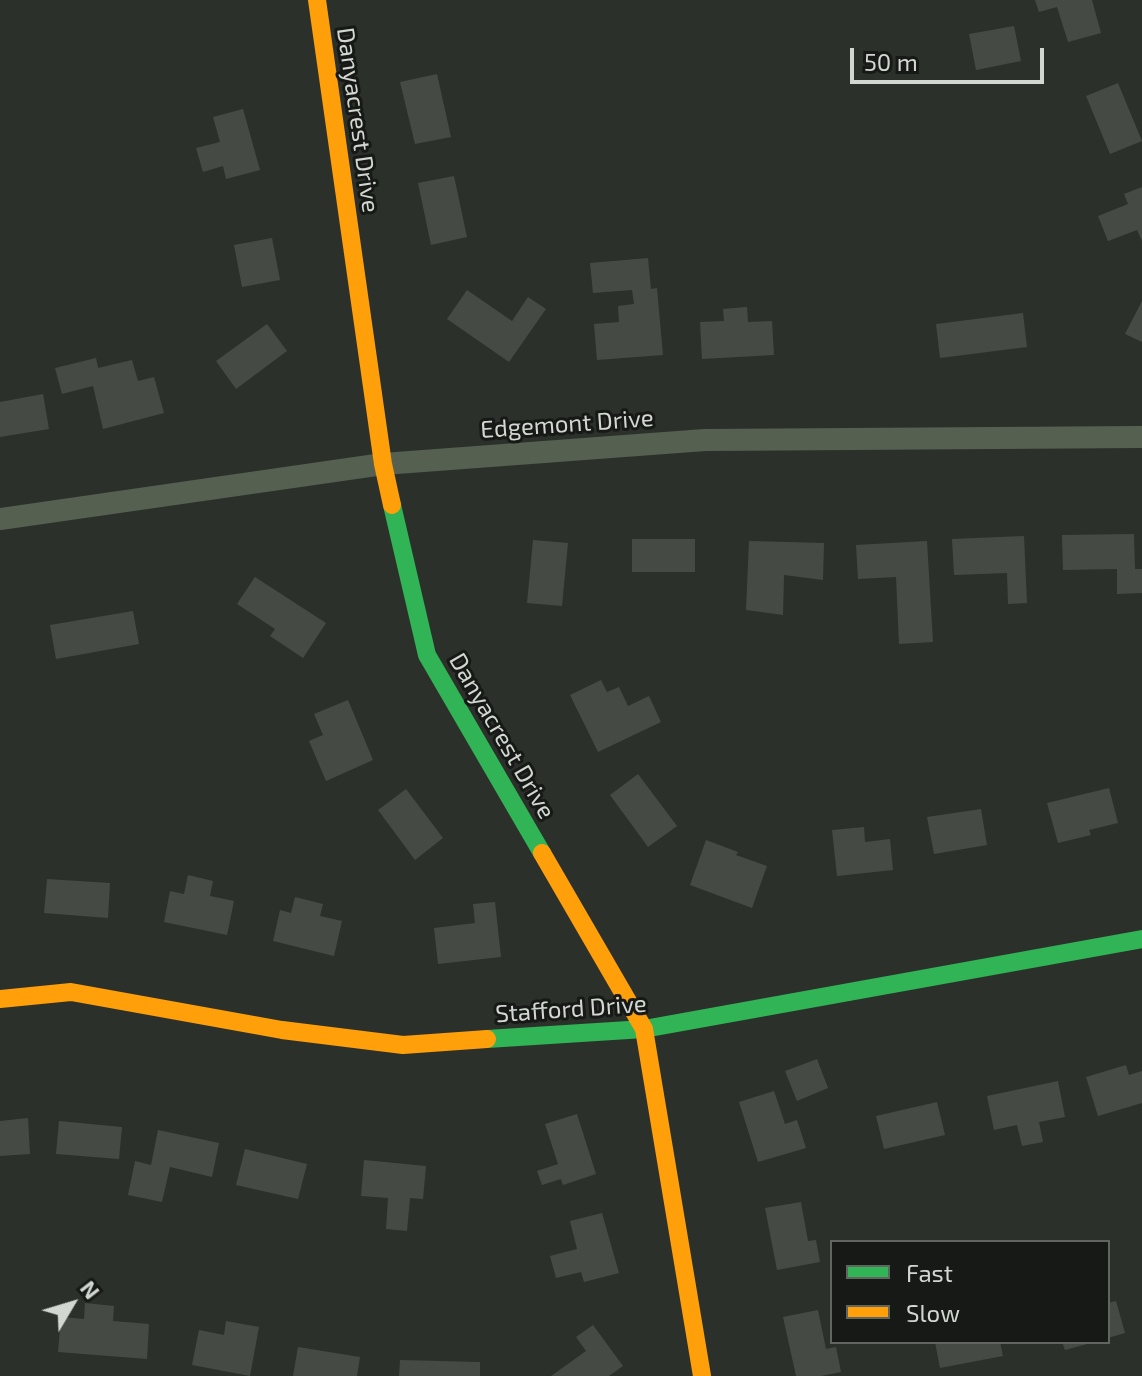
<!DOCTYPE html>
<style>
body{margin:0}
#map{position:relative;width:1142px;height:1376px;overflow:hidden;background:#2c302b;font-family:"Exo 2",sans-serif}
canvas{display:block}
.legend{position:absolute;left:830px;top:1240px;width:280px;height:104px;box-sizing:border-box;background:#161915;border:2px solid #616560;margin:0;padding:10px 14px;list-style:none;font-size:24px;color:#d2d7d1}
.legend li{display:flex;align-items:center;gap:16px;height:40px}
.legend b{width:40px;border:2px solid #616560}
.north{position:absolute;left:32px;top:1264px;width:80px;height:80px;-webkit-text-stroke:6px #161915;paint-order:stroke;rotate:52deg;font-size:22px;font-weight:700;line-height:32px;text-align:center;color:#d2d7d1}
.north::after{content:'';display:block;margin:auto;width:28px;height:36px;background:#d2d7d1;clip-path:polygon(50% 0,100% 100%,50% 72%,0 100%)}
.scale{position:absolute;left:850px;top:48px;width:194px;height:36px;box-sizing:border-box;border:4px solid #d2d7d1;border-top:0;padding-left:10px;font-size:24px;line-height:28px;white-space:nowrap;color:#d2d7d1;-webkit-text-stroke:6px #161915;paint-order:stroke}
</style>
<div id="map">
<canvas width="1142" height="1376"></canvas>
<ul class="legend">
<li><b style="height:10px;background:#30b455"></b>Fast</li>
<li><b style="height:10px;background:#ff9f0a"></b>Slow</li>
</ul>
<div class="north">N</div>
<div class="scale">50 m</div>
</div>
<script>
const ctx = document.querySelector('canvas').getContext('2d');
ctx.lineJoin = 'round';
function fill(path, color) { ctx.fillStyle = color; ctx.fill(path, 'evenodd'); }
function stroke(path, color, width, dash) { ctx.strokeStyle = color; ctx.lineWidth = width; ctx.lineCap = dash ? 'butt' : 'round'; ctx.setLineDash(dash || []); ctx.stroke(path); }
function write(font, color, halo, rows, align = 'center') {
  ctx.font = font + ' "Exo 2",sans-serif'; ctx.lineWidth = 6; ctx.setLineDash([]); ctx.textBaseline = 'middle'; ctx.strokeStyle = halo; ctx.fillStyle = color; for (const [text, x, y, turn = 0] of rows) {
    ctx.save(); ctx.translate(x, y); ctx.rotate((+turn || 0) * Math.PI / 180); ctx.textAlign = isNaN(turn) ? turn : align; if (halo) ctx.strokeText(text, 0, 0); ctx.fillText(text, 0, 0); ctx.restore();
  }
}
fill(new Path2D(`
 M1035 0H1092L1101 33 1068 42 1057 7 1039 12Z
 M1014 26 1021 61 976 70 969 34Z
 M437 74 451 137 415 144 400 82Z
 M1118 83 1142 141 1110 154 1086 96Z
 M243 109 260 170 226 179 223 166 203 172 196 148 220 142 213 117Z
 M454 176 467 237 431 245 418 183Z
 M1142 187V241L1137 230 1108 241 1098 216 1128 204 1124 194Z
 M272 238 280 280 242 287 234 245Z
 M648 258 651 289 657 288 663 355 597 360 594 324 619 322 618 306 634 304 632 290 593 293 590 263Z
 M467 290 512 321 528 297 546 309 509 362 447 319Z
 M1142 301V342L1125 334Z
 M747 307 748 322 772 321 774 355 702 359 700 322 724 321 723 309Z
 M1023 313 1027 347 940 358 936 324Z
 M267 324 287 351 236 389 216 361Z
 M96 358 98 368 132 360 138 381 154 377 164 413 103 429 93 386 62 394 55 368Z
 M43 394 49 429 0 437V402Z
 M1134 534 1135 569H1142V593L1117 594V569L1063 570 1062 535Z
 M1024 536 1027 603 1008 604 1007 573 954 575 952 539Z
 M632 539H695V572H632Z
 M533 540 568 543 562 606 527 603Z
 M749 541 824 543 823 580 784 575 783 615 746 610Z
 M927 541 933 642 899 644 896 577 858 579 856 545Z
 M255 577 326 623 303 658 270 636 275 629 237 604Z
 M133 611 139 644 56 659 50 625Z
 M601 680 607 692 619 687 628 706 649 696 661 722 598 752 570 695Z
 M348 700 373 760 326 781 309 741 323 735 314 714Z
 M638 774 677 826 648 847 610 795Z
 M1109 788 1118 823 1089 830 1091 835 1058 843 1047 803Z
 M406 789 443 838 415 860 378 810Z
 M981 809 987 845 934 854 927 817Z
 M864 827 865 842 890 839 893 870 837 876 832 830Z
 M706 840 738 852 736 855 767 866 752 908 690 885Z
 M188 875 213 881 210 896 234 901 227 935 164 922 170 891 184 894Z
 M47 879 110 883 108 918 44 913Z
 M295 897 323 904 320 916 342 921 334 956 273 941 280 910 291 913Z
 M495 902 501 957 438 964 434 928 475 923 473 904Z
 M817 1059 828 1088 797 1101 785 1071Z
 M1126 1065 1129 1075 1142 1071V1103L1098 1116 1086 1077Z
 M1058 1081 1065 1117 1039 1122 1043 1142 1022 1146 1017 1125 994 1130 987 1096Z
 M774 1091 785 1124 797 1120 806 1148 758 1162 739 1102Z
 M937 1102 945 1135 884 1149 876 1116Z
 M577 1114 596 1174 563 1185 561 1179 542 1185 537 1171 558 1164 545 1124Z
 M28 1118 30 1154 0 1156V1121Z
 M59 1121 122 1127 119 1159 56 1154Z
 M158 1130 219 1143 212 1177 170 1167 162 1202 128 1195 135 1161 151 1165Z
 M245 1149 307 1164 298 1199 236 1185Z
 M364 1160 426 1166 423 1199 410 1198 407 1231 386 1229 388 1198 361 1196Z
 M801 1202 808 1241 816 1240 820 1262 777 1270 765 1208Z
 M602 1213 619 1273 584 1282 581 1272 556 1278 550 1256 577 1249 570 1221Z
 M1116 1301 1125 1333 1108 1338V1303Z
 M85 1303 114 1306 113 1321 149 1324 147 1359 58 1352 61 1317 84 1319Z
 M818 1310 826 1349 836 1347 841 1372 821 1376H796L783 1317Z
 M226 1321 259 1327 250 1376 192 1365 199 1330 224 1335Z
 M593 1325 623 1366 609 1376H551L586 1351 576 1337Z
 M935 1342H1000L1003 1356 940 1368Z
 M1062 1342H1091V1343L1065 1350Z
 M298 1347 360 1357 357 1376H293Z
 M400 1360 480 1362V1376H399Z`), '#464a45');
stroke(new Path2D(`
 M0 519 383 464 705 440 1142 437`), '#566051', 22);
stroke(new Path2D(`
 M392 505 427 655 542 853
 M487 1039 644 1029 1142 939`), '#30b455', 18);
stroke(new Path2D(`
 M317 0 383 464 392 505
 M542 853 644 1029 702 1376
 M0 999 71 992 282 1030 403 1045 487 1039`), '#ff9f0a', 18);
write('24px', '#d2d7d1', '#161915', [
 ["Danyacrest Drive",358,120,82],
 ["Edgemont Drive",567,424,-4],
 ["Danyacrest Drive",502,736,60],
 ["Stafford Drive",571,1009,-4]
]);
</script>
